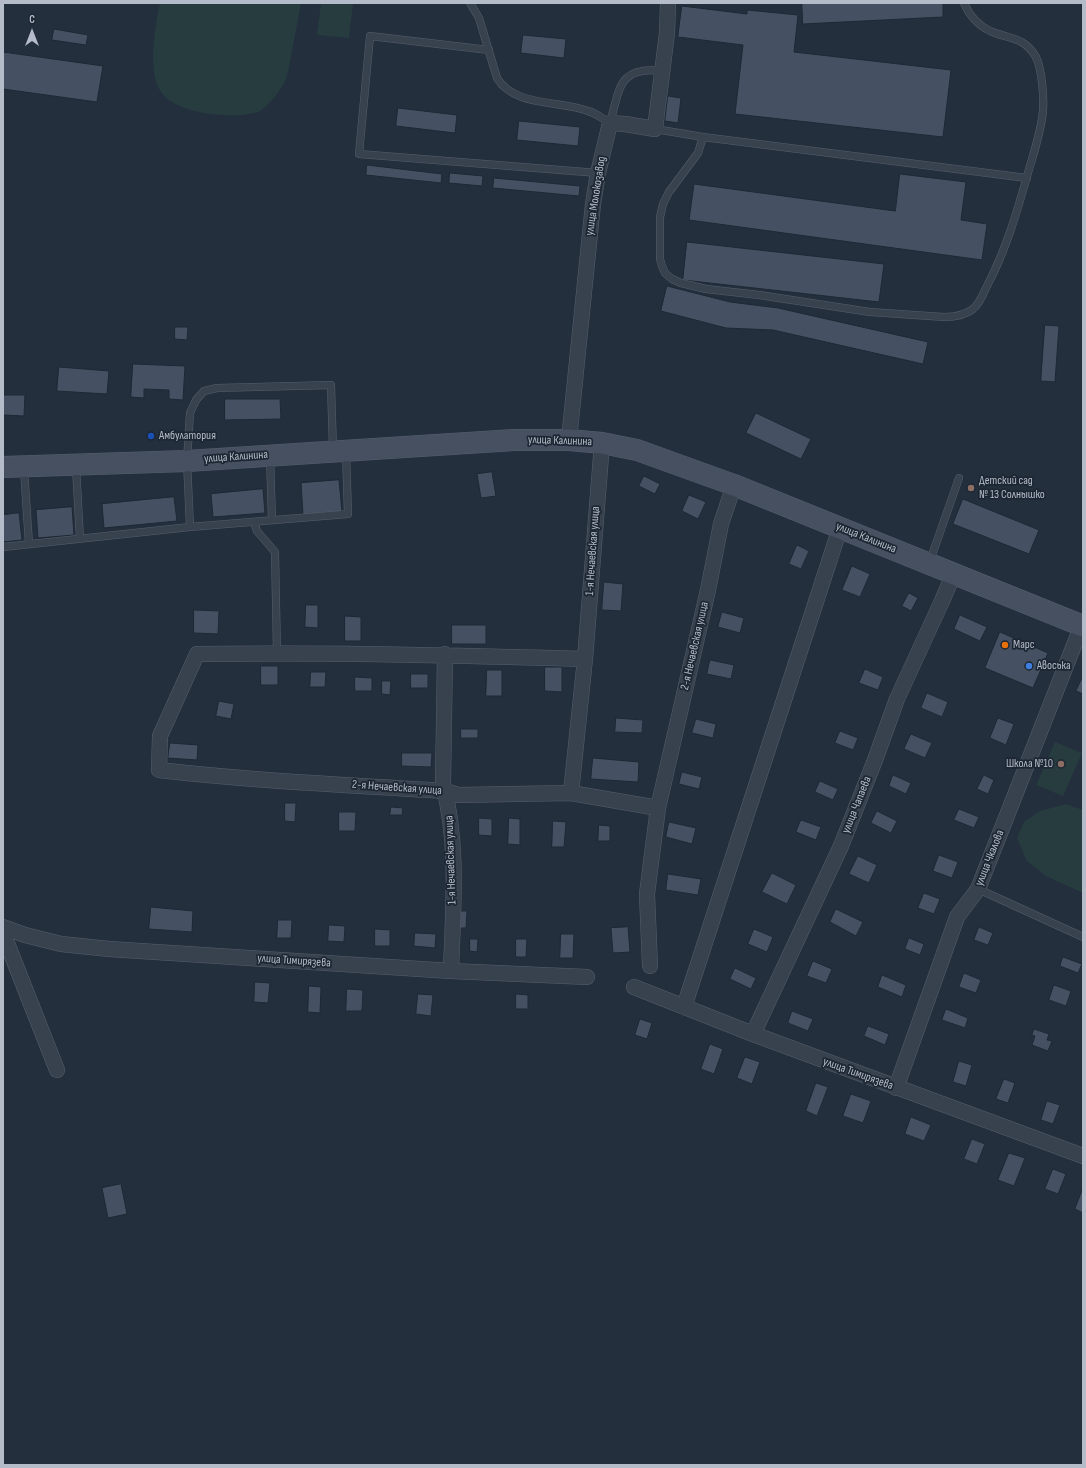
<!DOCTYPE html>
<meta charset="utf-8">
<style>
body{margin:0}
#map{position:relative;width:1086px;height:1468px;overflow:hidden;background:#242f3e;font-family:"Sofia Sans Condensed",sans-serif}
canvas{display:block}
.frame{position:absolute;inset:0;border:4px solid #b4bcc9;pointer-events:none}
.north{position:absolute;left:12px;top:12px;width:40px;height:40px;-webkit-text-stroke:3px #1d2633;paint-order:stroke;rotate:0deg;font-size:11px;font-weight:700;line-height:16px;text-align:center;color:#b4bcc9}
.north::after{content:'';display:block;margin:auto;width:14px;height:18px;background:#b4bcc9;clip-path:polygon(50% 0,100% 100%,50% 72%,0 100%)}
</style>
<div id="map">
<canvas width="1086" height="1468"></canvas>
<div class="frame"></div>
<div class="north">С</div>
</div>
<script>
const ctx = document.querySelector('canvas').getContext('2d');
ctx.lineJoin = 'round';
function fill(path, color) { ctx.fillStyle = color; ctx.fill(path, 'evenodd'); }
function stroke(path, color, width, dash) { ctx.strokeStyle = color; ctx.lineWidth = width; ctx.lineCap = dash ? 'butt' : 'round'; ctx.setLineDash(dash || []); ctx.stroke(path); }
function write(font, color, halo, rows, align = 'center') {
  ctx.font = font + ' "Sofia Sans Condensed",sans-serif'; ctx.lineWidth = 3.5; ctx.setLineDash([]); ctx.textBaseline = 'middle'; ctx.strokeStyle = halo; ctx.fillStyle = color; for (const [text, x, y, turn = 0] of rows) {
    ctx.save(); ctx.translate(x, y); ctx.rotate((+turn || 0) * Math.PI / 180); ctx.textAlign = isNaN(turn) ? turn : align; if (halo) ctx.strokeText(text, 0, 0); ctx.fillText(text, 0, 0); ctx.restore();
  }
}
fill(new Path2D(`
 M160 3H301C298 19 295 35 292 51 290 61 289 73 284 83 281 90 265 110 258 112 235 120 175 114 161 92 147 71 155 27 160 3Z
 M321 3H353L349 38 317 35Z
 M1055 742 1082 753 1063 796 1036 785Z
 M1066 804 1083 810V893L1046 876 1027 861 1017 838 1024 822 1040 811Z`), '#263c3f');
const building = new Path2D(`
 M802 3H943V17L803 24Z
 M682 6 747 14V10L798 15 794 52 951 70 943 137 735 114 743 45 678 37Z
 M54 29 88 35 86 45 52 40Z
 M523 35 566 39 564 58 521 53Z
 M3 52 103 66 97 102 3 89Z
 M668 96 681 98 678 123 665 121Z
 M398 108 457 115 455 133 396 126Z
 M519 121 580 127 578 146 517 140Z
 M367 165 442 174 441 183 366 175Z
 M450 173 483 176 482 186 449 183Z
 M900 174 966 182 961 220 987 224 982 260 689 220 694 184 895 211Z
 M494 178 580 186 579 196 493 188Z
 M687 242 884 264 879 302 683 280Z
 M667 286 730 302 778 308 928 342 923 364 773 330 726 328 661 311Z
 M1045 325 1059 326 1055 382 1041 381Z
 M175 327H188L187 340 175 339Z
 M133 364 185 366 183 400 169 399V390L144 389V398L131 397Z
 M59 367 109 371 107 394 57 391Z
 M3 395H25L24 416 3 415Z
 M225 399H280L281 419 225 420Z
 M756 413 811 439 801 459 746 433Z
 M492 472 496 496 481 498 477 474Z
 M644 476 660 484 655 494 639 486Z
 M339 480 342 512 303 515 301 483Z
 M263 489 265 513 213 517 211 494Z
 M689 495 706 502 698 519 682 511Z
 M174 497 177 521 104 528 102 504Z
 M963 499 1039 530 1029 554 953 524Z
 M72 507 74 535 38 538 36 510Z
 M19 513 22 540 3 542V515Z
 M797 545 809 551 801 569 789 564Z
 M852 566 870 574 860 597 842 590Z
 M604 582 623 584 621 611 602 610Z
 M909 593 918 598 911 611 902 606Z
 M306 605H318V628L305 627Z
 M194 610 219 611 218 634 194 633Z
 M722 612 744 618 740 633 718 627Z
 M960 615 987 627 980 641 954 629Z
 M345 616 361 617V641H345Z
 M452 625H486V644H452Z
 M1000 632 1048 653 1033 688 985 668Z
 M710 660 734 665 731 679 707 674Z
 M261 666H278V685H261Z
 M545 667H562V692L545 691Z
 M865 669 883 677 878 690 859 683Z
 M487 670H502V696H486Z
 M311 672H326L325 687H310Z
 M411 674H428V688H411Z
 M1083 676V694L1076 691Z
 M355 677 372 678V691H355Z
 M382 681H391L390 695 382 694Z
 M927 693 948 702 942 717 921 708Z
 M219 701 234 704 231 719 216 716Z
 M616 718 643 720 642 733 615 732Z
 M998 718 1014 724 1006 745 990 738Z
 M696 719 716 724 713 738 692 733Z
 M461 729H478V738H461Z
 M840 731 858 738 853 750 835 743Z
 M911 734 932 743 925 758 904 749Z
 M170 743 198 745 197 760 168 758Z
 M402 753H432L431 767 402 766Z
 M593 758 639 762 638 782 591 779Z
 M682 772 702 777 699 789 679 784Z
 M893 775 911 783 906 794 889 786Z
 M984 775 994 780 988 794 977 789Z
 M820 781 838 789 833 800 815 792Z
 M285 803H296L295 822 285 821Z
 M391 807 403 808 402 815H390Z
 M959 809 979 817 974 828 954 820Z
 M877 811 897 821 891 833 871 823Z
 M339 812H356L355 831H339Z
 M479 818 492 819V836L479 835Z
 M509 818 520 819V845L508 844Z
 M801 820 821 827 816 840 796 832Z
 M553 821 566 822 564 847H552Z
 M669 822 696 828 692 844 666 837Z
 M599 825 610 826V841H598Z
 M939 855 958 862 952 878 933 871Z
 M858 856 877 865 869 883 849 874Z
 M772 873 796 885 787 904 762 892Z
 M668 874 701 879 698 895 666 890Z
 M924 893 940 899 934 914 918 908Z
 M151 907 193 911 192 932 149 929Z
 M836 909 863 922 856 936 830 922Z
 M459 911H467L466 928H459Z
 M278 920H292L291 938H277Z
 M329 925 345 926 344 942 328 941Z
 M628 927 630 952 613 953 611 928Z
 M979 927 993 933 988 945 974 940Z
 M375 929 390 930V946H375Z
 M754 929 773 937 767 952 748 944Z
 M415 933 436 934 435 948 414 946Z
 M561 934H574L573 958H560Z
 M909 938 924 944 920 955 905 949Z
 M470 939H478L477 952 470 951Z
 M516 939H527L526 957H516Z
 M1063 957 1082 964 1078 973 1060 966Z
 M813 961 832 969 826 983 807 976Z
 M735 968 756 978 751 989 730 979Z
 M964 973 981 980 976 993 959 987Z
 M882 975 906 985 902 997 878 987Z
 M255 982 270 983 268 1003 254 1002Z
 M1054 985 1071 991 1066 1006 1049 1000Z
 M309 986 321 987 320 1013 308 1012Z
 M347 989 363 990 362 1011H346Z
 M418 994 433 995 431 1016 416 1014Z
 M516 994 528 995V1009H516Z
 M946 1009 968 1018 965 1028 942 1020Z
 M792 1011 813 1019 808 1031 788 1023Z
 M640 1019 652 1023 647 1039 635 1035Z
 M868 1026 889 1034 885 1045 864 1036Z
 M1034 1029 1049 1034 1047 1040 1052 1041 1048 1051 1032 1045 1035 1036 1032 1035Z
 M710 1044 723 1049 714 1074 701 1069Z
 M745 1057 760 1062 752 1084 737 1078Z
 M959 1061 972 1065 966 1086 953 1082Z
 M1004 1079 1015 1083 1008 1103 996 1099Z
 M816 1083 828 1087 817 1116 806 1111Z
 M851 1094 871 1101 863 1123 843 1116Z
 M1047 1101 1060 1105 1053 1124 1041 1120Z
 M911 1117 931 1125 924 1141 905 1134Z
 M972 1139 985 1144 977 1164 964 1159Z
 M1009 1153 1025 1158 1014 1186 998 1180Z
 M1053 1169 1066 1174 1058 1194 1045 1189Z
 M121 1184 127 1214 108 1218 102 1188Z
 M1083 1188V1213L1075 1209Z`);
fill(building, '#455162');
stroke(building, '#1f2835', 1);
const service = new Path2D(`
 M470 3 479 18 497 78C514 107 560 100 588 111 596 113 603 119 610 123 620 88 618 66 663 71
 M489 50 370 36 359 154 598 173
 M655 129 703 137 1027 178
 M703 137 698 153 669 192 663 204 660 217V259L662 266 665 273 672 279 681 283 706 289 759 295 870 312 944 317C954 317 964 316 973 309 980 303 983 294 987 286 1006 250 1017 212 1028 173 1034 152 1041 132 1043 111 1044 97 1042 70 1036 57 1024 36 1008 39 990 31 978 25 969 15 964 3
 M270 456 272 520
 M76 467 80 539
 M24 469 29 544
 M254 522 257 531 275 552 277 653
 M190 527 187 461 190 413 196 400 204 391 217 388 331 385 333 451
 M3 547 190 527 348 514 346 453
 M930 561 959 478
 M978 889 1083 937`);
const minor = new Path2D(`
 M569 440 593 204 598 173 610 123 625 124 655 129 667 33 668 3
 M445 654 443 784C459 844 453 909 451 971
 M585 659C456 655 326 652 197 654L160 736 159 770C254 781 349 785 445 791L458 795 571 793 658 808
 M571 793 585 659 602 443
 M3 927 25 935 61 944 109 949 451 971 587 977
 M3 933 57 1070
 M650 966 647 894 658 808 708 590 721 524 734 485
 M634 987 753 1034 1083 1156
 M684 1007 840 528
 M753 1034 841 846 875 760 897 699 942 601 954 573
 M896 1088 957 917 978 889 1082 625`);
const secondary = new Path2D(`
 M3 467 187 461 514 440H569L602 443 637 450 734 485 1083 626`);
stroke(service, '#565f6c', 8);
stroke(minor, '#565f6c', 16);
stroke(secondary, '#565f6c', 22);
stroke(service, '#38414e', 7);
stroke(minor, '#38414e', 15);
stroke(secondary, '#465061', 21);
for (const [x, y, r, color] of [
 [151,436,4,"#1a4fb4"],
 [971,488,4,"#8d6e63"],
 [1005,645,4,"#e8710a"],
 [1029,666,4,"#3f7fe0"],
 [1061,764,4,"#8d6e63"]
]) { const dot = new Path2D(); dot.arc(x, y, r, 0, 2 * Math.PI); ctx.fillStyle = color; ctx.fill(dot); stroke(dot, '#1d2633', 1.5); }
write('12px', '#b4bcc9', '#1d2633', [
 ["улица Молокозавод",596,196,-81],
 ["улица Калинина",560,441,2],
 ["улица Калинина",236,457,-4],
 ["улица Калинина",866,538,22],
 ["1-я Нечаевская улица",593,551,-86],
 ["2-я Нечаевская улица",695,646,-77],
 ["2-я Нечаевская улица",397,788,4],
 ["улица Чапаева",857,805,-68],
 ["улица Чкалова",990,858,-68],
 ["1-я Нечаевская улица",451,860,-92],
 ["улица Тимирязева",294,961,4],
 ["улица Тимирязева",858,1074,20]
]);
write('12px', '#b4bcc9', '#1d2633', [
 ["Амбулатория",159,436],
 ["Детский сад",979,481],
 ["№ 13 Солнышко",979,495],
 ["Марс",1013,645],
 ["Авоська",1037,666],
 ["Школа №10",1053,764,"right"]
], 'left');
</script>
